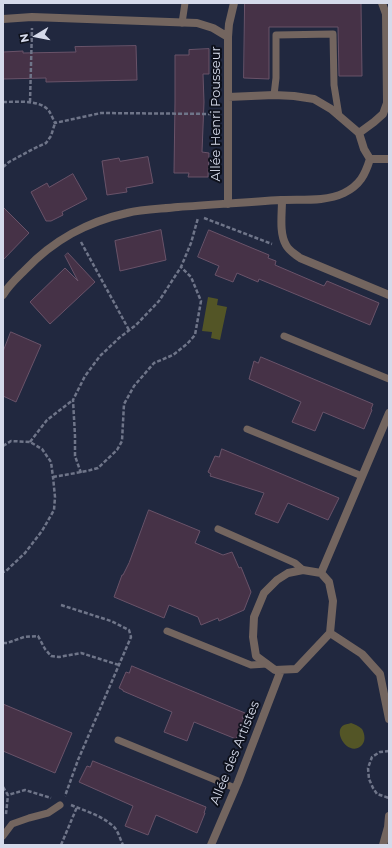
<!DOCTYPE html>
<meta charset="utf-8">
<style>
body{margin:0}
#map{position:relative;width:392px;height:848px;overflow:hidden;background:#21283f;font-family:Montserrat,sans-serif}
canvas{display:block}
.frame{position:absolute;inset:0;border:4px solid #d5daea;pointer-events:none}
.north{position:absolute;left:16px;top:16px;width:40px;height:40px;-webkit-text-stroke:3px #0e111c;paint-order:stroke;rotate:260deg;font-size:11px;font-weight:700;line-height:16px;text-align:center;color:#d5daea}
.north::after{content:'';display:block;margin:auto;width:14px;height:18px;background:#d5daea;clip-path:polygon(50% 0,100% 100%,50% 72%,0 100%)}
</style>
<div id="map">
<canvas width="392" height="848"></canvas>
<div class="frame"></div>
<div class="north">N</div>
</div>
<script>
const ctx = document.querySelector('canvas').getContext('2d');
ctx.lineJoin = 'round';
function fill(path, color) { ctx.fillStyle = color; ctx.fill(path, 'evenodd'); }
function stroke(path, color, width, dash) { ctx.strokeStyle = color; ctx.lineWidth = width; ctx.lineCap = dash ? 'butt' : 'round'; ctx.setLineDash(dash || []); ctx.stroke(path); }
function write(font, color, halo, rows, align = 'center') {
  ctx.font = font + ' Montserrat,sans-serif'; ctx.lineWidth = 4; ctx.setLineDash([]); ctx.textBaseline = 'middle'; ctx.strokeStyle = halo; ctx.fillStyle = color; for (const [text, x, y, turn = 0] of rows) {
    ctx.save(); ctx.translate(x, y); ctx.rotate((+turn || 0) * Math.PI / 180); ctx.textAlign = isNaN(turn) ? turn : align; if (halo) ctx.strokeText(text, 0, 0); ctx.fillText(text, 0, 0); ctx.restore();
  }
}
fill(new Path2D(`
 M208 297 218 299 217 305 227 307 220 340 211 338 212 332 202 331Z
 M351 723C354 724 359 726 362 729 365 734 366 742 361 746 348 757 332 731 344 725 345 724 350 724 351 723Z`), '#535526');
const building = new Path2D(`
 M245 3H361L362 76H339L338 27H269V79L244 78Z
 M136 46 137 80 46 82V78L3 79V52L23 51V53L76 52 75 47Z
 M209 49V74H203L204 102 202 152 209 153 208 177H188L189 173H174L175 102V55H189V50Z
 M148 157 153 183 126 188 127 192 107 195 102 161 119 158 120 161Z
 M73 174 87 199 62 212 63 215 51 221H46L31 192 47 183 49 187Z
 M3 207 29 233 3 260Z
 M161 230 166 260 120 271 115 241Z
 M209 230 252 248 269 255 268 258 276 261 275 265 324 286 327 281 379 303 370 325 259 279 258 282 237 273 233 282 215 275 219 266 198 257Z
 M68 253 95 282 50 324 30 302 65 268 78 281 65 256Z
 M11 332 41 345 16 402 3 396V352Z
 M261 357 373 404 371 409 372 410 364 429 323 412 315 431 292 422 301 402 249 379 254 361 258 363Z
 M222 449 339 498 328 520 288 503 278 523 255 514 264 493 210 476 211 474 208 472 215 456 219 457Z
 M149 510 200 531 195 543 223 555 232 552 239 568 241 567 251 592 244 610 219 621 218 618 201 625 198 617 169 605 164 618 114 597 122 575H123L129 563Z
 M132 666 245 713 242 718 244 719 236 739 194 722 187 741 164 732 172 712 123 691V690L119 688 126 672 129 673Z
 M3 704 72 733 55 773 3 751Z
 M93 761 206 807 204 813H205L197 833 156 815 148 835 125 826 133 806 79 782 87 766 90 767Z`);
fill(building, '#463247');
stroke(building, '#695369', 1);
stroke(new Path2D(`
 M3 102C16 102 40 99 49 111 51 114 53 119 55 123L101 113 216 114
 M30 102 32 28
 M3 167 9 162 33 149 46 143 51 136 55 123
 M204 218 272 244
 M81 242 129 330
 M30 442 47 420 73 400
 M3 446 11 441 30 442 42 449 51 462 53 477 55 497 54 510 42 531 25 553 6 571 3 572
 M81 473 75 456V436L73 400 85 376 100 356 119 338 136 325 159 301 181 267 191 243 198 218
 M53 477 87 471 98 468 117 450 122 441 124 404 134 386 154 363 173 355 187 344 195 335 201 301 191 277 181 267
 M61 605 111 621 129 630 131 637 78 760 65 796
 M3 643H7L24 637 38 636 45 649 51 656 59 657 81 653 119 665
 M389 751 380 752 372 757 368 768 369 779 373 788 377 794 389 798
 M3 787 8 795 25 790 51 798
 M71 805C85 811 101 815 113 826 118 830 120 839 123 845
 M6 814 8 795
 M61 845 77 807`), '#6f7589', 2.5, [4, 2]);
stroke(new Path2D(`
 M182 23 185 3
 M274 95 276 78V35L333 34 334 85 339 116
 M284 336 389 379
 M247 429 362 476
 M218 529 295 563 303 570
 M167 631 251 665 267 664
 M118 740 235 788
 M3 836 12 824 29 818 48 813 60 805`), '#73655f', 7);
stroke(new Path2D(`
 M3 19 32 17 197 23 213 28 228 37V204
 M228 37 229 24 234 3
 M228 97 274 95 294 96 314 99 331 109 359 133 364 149 370 159
 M359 133 374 122 383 114 387 103 386 14 382 3
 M282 200C282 214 279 233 286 245 289 251 295 254 300 258L389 295
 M3 295C9 285 17 278 25 270 54 240 86 222 127 213 143 209 161 209 178 207 212 205 246 202 281 200 301 199 325 202 344 193 360 185 365 175 370 159H389
 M303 570 321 573 329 582 333 601 330 633 296 669 275 670 256 656 253 637 254 617 264 593 277 580 288 573Z
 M321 573 389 413
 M330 633 362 654 380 674 389 719
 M211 845 238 782 281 670
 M383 845 388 827 389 816`), '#73655f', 8);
write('13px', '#d5daea', '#0e111c', [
 ["Allée Henri Pousseur",216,114,-90],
 ["Allée des Artistes",235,753,-68]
]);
</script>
